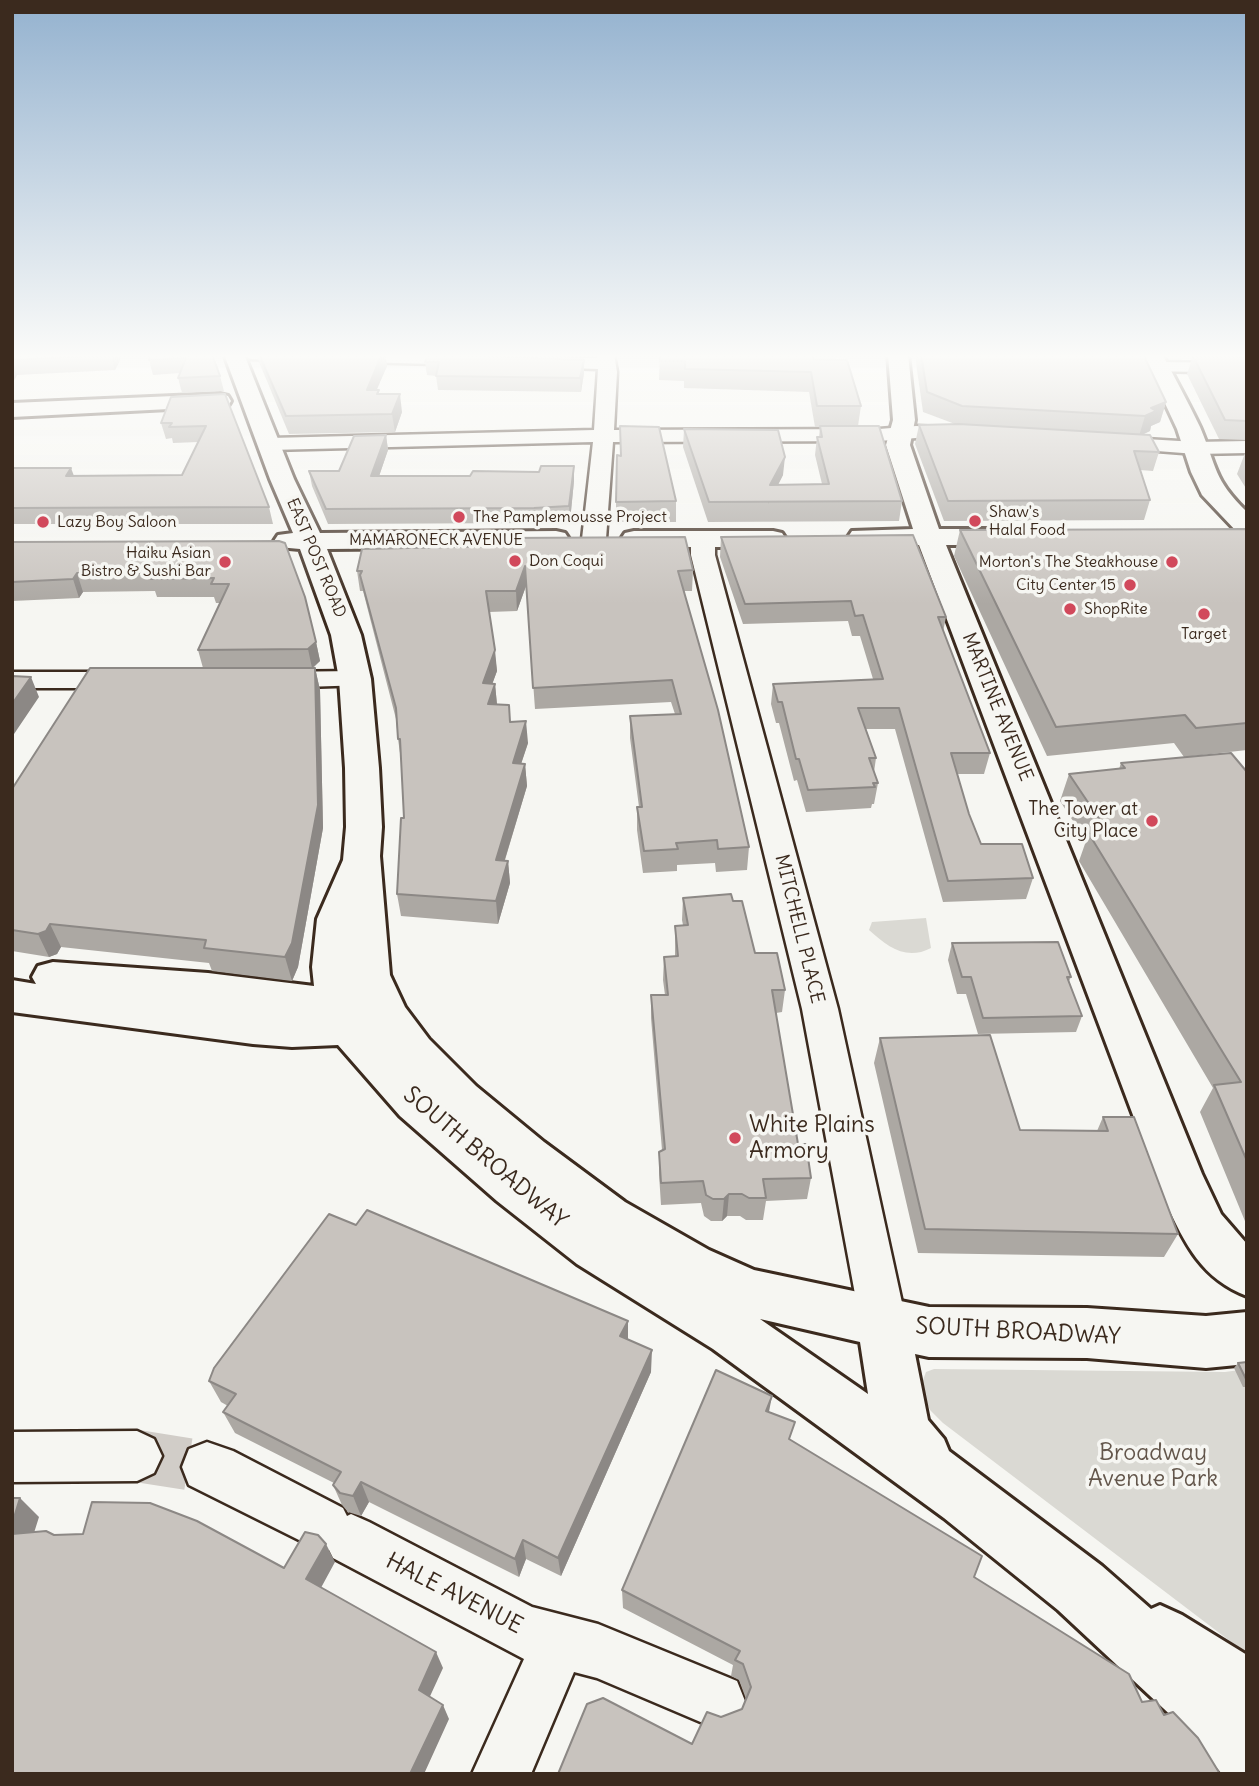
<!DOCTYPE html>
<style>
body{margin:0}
#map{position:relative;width:1259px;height:1786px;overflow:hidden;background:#f6f6f2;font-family:Delius,sans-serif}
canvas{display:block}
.frame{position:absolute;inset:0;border:14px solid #3b2a1e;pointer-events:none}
</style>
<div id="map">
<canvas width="1259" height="1786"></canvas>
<div class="frame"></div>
</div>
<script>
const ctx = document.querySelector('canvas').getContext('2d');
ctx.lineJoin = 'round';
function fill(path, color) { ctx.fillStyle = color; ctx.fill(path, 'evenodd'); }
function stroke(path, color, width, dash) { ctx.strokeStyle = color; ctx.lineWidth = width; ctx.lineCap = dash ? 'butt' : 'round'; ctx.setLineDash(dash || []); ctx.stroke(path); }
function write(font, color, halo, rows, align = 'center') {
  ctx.font = font + ' Delius,sans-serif'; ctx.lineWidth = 7; ctx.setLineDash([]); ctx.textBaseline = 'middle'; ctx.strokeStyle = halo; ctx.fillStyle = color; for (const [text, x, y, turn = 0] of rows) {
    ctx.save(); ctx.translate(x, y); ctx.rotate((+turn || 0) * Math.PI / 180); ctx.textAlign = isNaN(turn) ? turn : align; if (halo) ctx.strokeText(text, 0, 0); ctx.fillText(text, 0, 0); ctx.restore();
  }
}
fill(new Path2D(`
 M926 918 931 948C906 961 888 947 869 930L872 922Z
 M934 1369 1225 1372 1247 1369V1654L943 1423 930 1410 920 1388 926 1372Z`), '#dad9d3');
stroke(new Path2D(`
 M137 1456 207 1467`), '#d1cdc8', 52, [52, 26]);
const minor = new Path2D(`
 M242 354H435L471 355 480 360 471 365 251 359Z
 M596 354H614L617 372 614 430 879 429 916 426 964 428 971 430 974 434 971 438 964 440 916 438 879 441 613 442 606 539 602 544H586L582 539 593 442 270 450 263 448 260 444 263 440 270 438 594 430 598 369 539 367 530 362 539 357 597 358Z
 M1157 362 1247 363V373L1151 371 1148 367Z
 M1112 437 1196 442 1247 441V453L1196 454 1105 447 1102 443 1105 439Z
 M703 533 711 535 715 540V555L838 1009 906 1321 899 1336 883 1343 867 1336 860 1321 802 1009 691 555V540L695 535Z
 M355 671 365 673 369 679 365 685 274 688 264 686 260 680 264 674 274 672Z
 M12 672H125L135 674 139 680 135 686 125 688H12Z
 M137 1431 154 1439 162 1456 154 1473 137 1481 12 1482V1432Z
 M207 1442 233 1451 343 1508 347 1516 351 1514 369 1522 532 1607 598 1624 737 1681 745 1701 737 1721 717 1729 597 1678 574 1672 531 1774H472L524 1659 333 1558 329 1550 325 1552 307 1544 189 1485 182 1467 189 1449Z`);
const major = new Path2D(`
 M224 354H244L294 479 320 533 556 531 565 533 569 539 565 545 556 547 327 549 361 635 371 679 379 768 382 827 380 856 390 975 405 1007 429 1039 476 1086 544 1142 625 1202 709 1250 754 1270 929 1307 1087 1308 1206 1316 1247 1312V1364L1206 1368 1087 1358 929 1357 915 1354 928 1420 944 1439 949 1451 1102 1566 1151 1609 1160 1605 1182 1615 1247 1655V1774H1222L1178 1722 1058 1610 944 1518 713 1349 577 1264 497 1201 400 1116 338 1045 292 1047 253 1044 12 1012V980L36 984 32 977 38 966 53 962 208 973 314 986 312 967 317 919 343 860 346 827 345 768 339 679 331 635 300 549 278 547 274 541 278 535 293 533 270 479ZM760 1319 860 1342 868 1394Z
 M888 354H908L915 420 910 445 939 529H1011L1020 531 1024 537 1020 543 1011 545H946L1202 1174 1221 1214 1247 1244V1296C1202 1279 1185 1244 1166 1203L919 545 852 543 848 537 852 531 913 529 886 445 893 420Z
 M1142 354H1162C1175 378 1188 402 1200 427 1217 467 1213 479 1247 512V535L1238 533 1202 495 1191 472 1177 429Z
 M220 394 228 396 231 401 228 406 12 417V403Z
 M634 531H773L782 533 786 539 782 545 773 547H634L625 545 621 539 625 533Z`);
stroke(minor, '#3b2a1e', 5);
stroke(major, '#3b2a1e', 6);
fill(minor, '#f6f6f2');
fill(major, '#f6f6f2');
fill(new Path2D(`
 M12 354H123L115 370 17 375 12 384Z
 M212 354 220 376 224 391 182 393 178 378 180 373 153 375 149 360Z
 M257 354H385L387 366 376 390 380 394 402 412 395 432 289 434 259 362Z
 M428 354 584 373 581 392 438 390 436 376 427 375 425 362Z
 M660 354 813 359 861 406 858 426 902 501 899 521 708 522 683 447 684 429 783 475 778 485 822 484 815 455 817 437H819L820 427H815L809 392 684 388V381L659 380Z
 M916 354H1143L1166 402 1160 422 1151 426 1150 431 1142 435 1159 452 1153 471 1140 470 1150 500 1144 520 944 521 915 444 919 425 955 424 923 412 916 363Z
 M1239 354H1247V440L1219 439 1187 374 1193 356 1243 357Z
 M225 394 269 507 273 524H12V468L74 476 182 475 198 442 173 443 172 438 166 439 161 423Z
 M620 426 676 501V522H616V502L621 455Z
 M386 435 388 450 379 476 574 481 570 521 535 523 328 524 312 486 309 471H339Z
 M1245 453 1247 454V490L1237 474Z
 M1247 529V750L1184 757 1174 743 1047 756 954 556 960 530Z
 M721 537 946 617 943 632 990 753 984 774H957L969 814 981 844 1033 878 1026 899 943 902 895 729H866L876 758 874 772 878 783 874 804H872L871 808 806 812 797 780 794 781 779 723H776L771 704 773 684 873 679 860 636H852L848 621 743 624 720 557Z
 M279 541 316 642 320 661 313 668H315L320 690 323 828 298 967 292 981 212 971 209 963 61 947 57 954 49 957 12 951V789L203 668 198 650 220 603H216L214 597H157L155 591 83 592 79 598 12 601V542Z
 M693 570 692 591H683L749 847 747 870 716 872 715 863 677 865V871L643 873 637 830V807H639L630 738V716L675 714 671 702 535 709 526 586 517 611 489 612 497 671 492 684H495L497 704 528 743 521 764H525L527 786 505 860 508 861 510 883 498 924 401 916 397 894 404 818 401 760 398 739 396 719 363 591H360L357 571Z
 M1121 763 1247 772V1226L1200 1112 1213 1088 1079 861 1086 841 1060 801 1069 774 1119 769Z
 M683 898 733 901 755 953 785 990 782 1012 776 1013 798 1144 811 1178 807 1199 766 1201 763 1220H746L740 1216H727L722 1221H711L704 1216 701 1203 661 1205 659 1174V1152L662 1150 651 1018V995H665L663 980 664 957 675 956V926L683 925 682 920Z
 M952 943 1071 977 1069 981 1082 1016 1076 1032 978 1034 966 994H957L948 960Z
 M880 1038 1020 1130 1097 1131 1103 1117 1178 1234 1164 1257 918 1253 874 1063Z
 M356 1225 628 1321V1340L651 1372 561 1576 526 1559 519 1577 369 1502 361 1516 348 1512 342 1505 333 1485 334 1483 235 1433 223 1412 228 1406 221 1402 209 1381Z
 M1247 1362V1387H1243L1234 1368 1238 1363Z
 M769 1412 790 1440 1142 1702 1164 1715 692 1744 721 1717 742 1709 746 1699 739 1680 731 1676 733 1665 623 1608 622 1590Z`), '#aca8a3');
fill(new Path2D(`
 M112 354H123L115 370 111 355Z
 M382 354H385L387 366 369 408 367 390Z
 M584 360V373L581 392 580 378Z
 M12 362 17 375 12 384Z
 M400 394 402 412 395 432 392 414Z
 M1166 402 1160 422 1151 426 1150 431 1139 436 1145 416 1151 408Z
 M386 435 388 450 374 491 371 476Z
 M785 457 783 475 768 504 770 485Z
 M574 466V481L570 521 569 506Z
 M71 468 77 484 66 476Z
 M525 566 526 586 517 611 516 591Z
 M77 573 83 592 79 598 73 579Z
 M316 642 320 661 312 668 308 649Z
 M495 650 497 671 485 704 483 683Z
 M315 668 320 690 323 828 298 967 292 981 285 957Z
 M31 677 39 697 12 737V704Z
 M495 684 497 705 488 704Z
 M526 721 528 743 514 785 513 763Z
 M525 764 527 786 498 882 496 860Z
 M508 861 510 883 498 924 496 901Z
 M50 924 61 947 57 954 49 957 38 934Z
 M729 1194 727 1216 722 1221 724 1199Z
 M628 1321V1343L620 1336Z
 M652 1350 651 1372 561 1576 558 1558Z
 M772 1396 768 1417 766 1411Z
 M361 1482 369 1502 361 1516 353 1496Z
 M20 1498 39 1517 28 1552 12 1537V1524Z
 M523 1540 526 1559 519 1577 515 1559Z
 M326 1544 335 1562 316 1597 306 1579Z
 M436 1652 443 1668 426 1705 419 1690Z
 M443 1705 449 1719 424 1774H410Z`), '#8c8885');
const building = new Path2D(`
 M12 354H112L111 355 12 360Z
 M152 354H212L220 376 178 378 186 358 149 360Z
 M259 354H382L367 390H379L377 394H400L392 414 286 416Z
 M428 354H435L584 360 580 378 436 376 439 362H425Z
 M660 354H812L813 359 847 360 861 406H817L811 372 685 369V361H660Z
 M921 354H1143L1166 402 1151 408 1156 411 1145 416 962 406 927 392Z
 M1193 356 1247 357V421L1225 420Z
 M225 394 269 507 12 508V468H71L66 476 182 475 206 426 169 427 172 423H161L171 397Z
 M959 424 1150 435 1159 452 1134 451 1150 500 948 501 919 425Z
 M620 426 659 427 676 501 616 502 617 455 621 456Z
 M820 426H879L902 501 709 502 684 429 778 430 785 457 770 485 829 484 817 437H822Z
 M386 435 371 476H470L473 471 539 472 541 466H574L569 506 534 508 326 509 309 471H339L354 436Z
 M1247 529V723L1196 728 1185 715 1056 727 960 530Z
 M913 535 946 617H938L990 753H951L969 814 981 844H1022L1033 878 948 881 899 708H858L876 758H869L878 783H873L875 787 808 790 799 759H796L782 702H778L773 684 883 679 863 615 855 616 851 601 745 604 721 537Z
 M685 537 693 570 678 571 718 710 749 847 718 849 717 840 676 843 678 849 644 851 637 807H642L630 716 681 714 672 680 533 688 525 566 516 591H486L495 650 483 683 495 684 488 704 509 705 510 722 526 721 513 763 525 764 496 860 508 861 496 901 397 894 401 818H404L400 739H398L396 708 360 575 362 571H357L362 549 505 546 504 538Z
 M279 541 285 543 305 597 316 642 308 649 198 650 229 584H211L214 578 151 579 155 573H77L73 579 12 582V542Z
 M90 668H315L318 805 292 943 285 957 204 948 206 940 50 924 46 931 38 934 12 930V789Z
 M12 676 31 677 12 704Z
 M1231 753 1247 772V1161L1214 1085 1241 1082 1089 834 1108 832 1069 774 1125 768 1121 763Z
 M731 894 733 901H742L755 953H777L785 990H772L798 1144H806L811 1178 763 1179 766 1198H749L742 1194H729L724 1199H713L706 1195 703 1181 661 1183 659 1152 665 1149 651 995H668L664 957 678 956 675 926 688 925 683 898Z
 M1058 942 1071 977H1067L1082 1016 983 1018 971 977H962L952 943Z
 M990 1035 1020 1130 1108 1131 1103 1117H1134L1178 1234 925 1229 880 1038Z
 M367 1210 628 1321 620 1336 652 1350 558 1558 523 1540 515 1559 361 1482 353 1496 340 1493 333 1485 341 1472 223 1412 236 1394 209 1381 214 1368 329 1214 356 1225Z
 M1247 1362V1381L1238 1363Z
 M716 1370 772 1396 766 1411 795 1422 789 1439 982 1556 974 1577 1129 1674 1142 1702 1156 1700 1164 1715 1173 1712 1198 1738 1220 1774H558L587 1704 603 1698 692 1744 707 1712 721 1717 742 1709 751 1687 743 1664 735 1660 740 1651 622 1590Z
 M12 1498H20L12 1524Z
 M92 1502 150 1503 197 1521 284 1568 305 1532 318 1535 326 1544 306 1579 436 1652 419 1690 443 1705 410 1774H12V1534L46 1531 54 1535 83 1534Z`);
fill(building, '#c8c3be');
stroke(building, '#8c8885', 2);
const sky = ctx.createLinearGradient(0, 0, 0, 604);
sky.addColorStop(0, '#94b2cf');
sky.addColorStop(0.59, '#fbfbf9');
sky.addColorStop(1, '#fbfbf900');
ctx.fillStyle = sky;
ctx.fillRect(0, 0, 1259, 604);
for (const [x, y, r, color] of [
 [459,517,7,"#d1495b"],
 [975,521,7,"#d1495b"],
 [43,522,7,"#d1495b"],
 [515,561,7,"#d1495b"],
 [225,562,7,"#d1495b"],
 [1172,562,7,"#d1495b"],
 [1130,585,7,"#d1495b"],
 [1070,609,7,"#d1495b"],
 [1204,614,7,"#d1495b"],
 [1152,821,7,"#d1495b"],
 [735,1138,7,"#d1495b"]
]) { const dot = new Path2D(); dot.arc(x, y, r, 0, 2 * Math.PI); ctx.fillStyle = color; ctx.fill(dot); stroke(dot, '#f6f6f2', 2.5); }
write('16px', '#3b2a1e', '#f6f6f2', [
 ["Shaw's",989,512],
 ["Halal Food",989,530],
 ["The Pamplemousse Project",473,517],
 ["Lazy Boy Saloon",57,522],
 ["Haiku Asian",211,553,"right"],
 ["Bistro & Sushi Bar",211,571,"right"],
 ["Don Coqui",529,561],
 ["Morton's The Steakhouse",1158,562,"right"],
 ["City Center 15",1116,585,"right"],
 ["ShopRite",1084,609],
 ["Target",1204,634,"center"]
], 'left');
write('16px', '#3b2a1e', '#f6f6f2', [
 ["MAMARONECK AVENUE",436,540],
 ["EAST POST ROAD",316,558,67]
]);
write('19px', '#3b2a1e', '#f6f6f2', [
 ["MARTINE AVENUE",997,707,68],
 ["MITCHELL PLACE",799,929,76]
]);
write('19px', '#3b2a1e', '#f6f6f2', [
 ["The Tower at",1138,810],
 ["City Place",1138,832]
], 'right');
write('23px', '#3b2a1e', '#f6f6f2', [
 ["White Plains",749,1125],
 ["Armory",749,1151]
], 'left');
write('23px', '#3b2a1e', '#f6f6f2', [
 ["SOUTH BROADWAY",485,1158,40],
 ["SOUTH BROADWAY",1018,1332,3],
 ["HALE AVENUE",454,1594,27]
]);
write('23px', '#63564b', '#f6f6f2', [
 ["Broadway",1153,1453],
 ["Avenue Park",1153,1479]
]);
</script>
